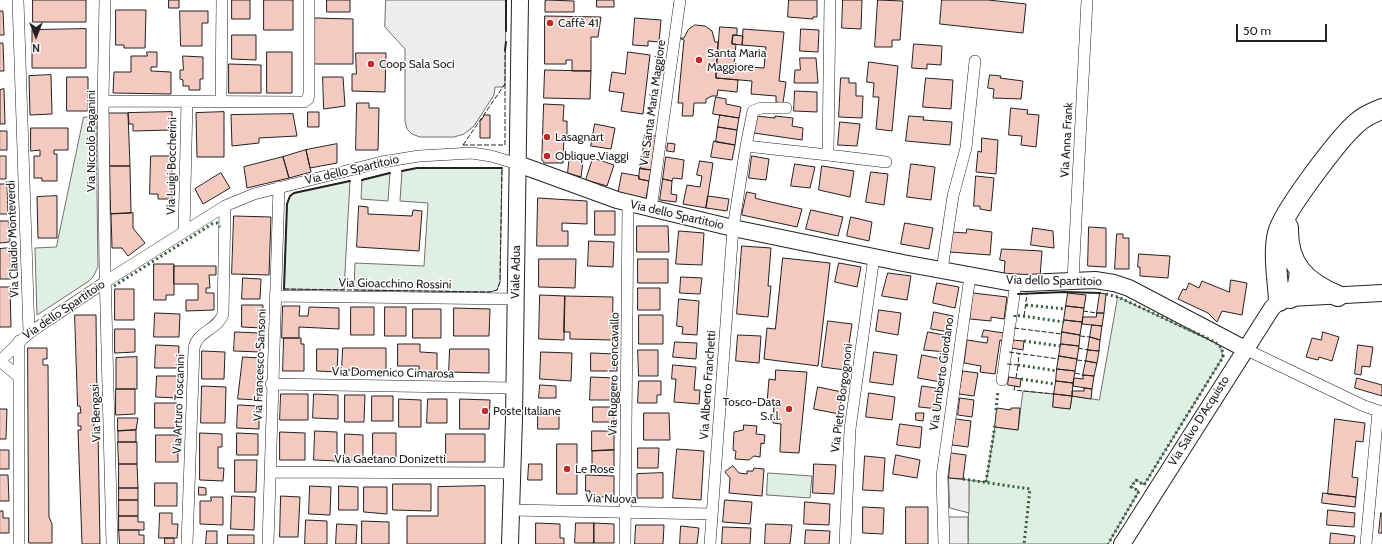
<!DOCTYPE html>
<meta charset="utf-8">
<style>
body{margin:0}
#map{position:relative;width:1382px;height:544px;overflow:hidden;background:#fff;font-family:Cabin,sans-serif}
canvas{display:block}
.north{position:absolute;left:16px;top:16px;width:40px;height:40px;-webkit-text-stroke:3px #fff;paint-order:stroke;rotate:180deg;font-size:11px;font-weight:700;line-height:16px;text-align:center;color:#222}
.north::after{content:'';display:block;margin:auto;width:14px;height:18px;background:#222;clip-path:polygon(50% 0,100% 100%,50% 72%,0 100%)}
.scale{position:absolute;left:1236px;top:24px;width:91px;height:18px;box-sizing:border-box;border:2px solid #222;border-top:0;padding-left:5px;font-size:12px;line-height:14px;white-space:nowrap;color:#222;-webkit-text-stroke:3px #fff;paint-order:stroke}
</style>
<div id="map">
<canvas width="1382" height="544"></canvas>
<div class="north">N</div>
<div class="scale">50 m</div>
</div>
<script>
const ctx = document.querySelector('canvas').getContext('2d');
ctx.lineJoin = 'round';
function fill(path, color) { ctx.fillStyle = color; ctx.fill(path, 'evenodd'); }
function stroke(path, color, width, dash) { ctx.strokeStyle = color; ctx.lineWidth = width; ctx.lineCap = dash ? 'butt' : 'round'; ctx.setLineDash(dash || []); ctx.stroke(path); }
function write(font, color, halo, rows, align = 'center') {
  ctx.font = font + ' Cabin,sans-serif'; ctx.lineWidth = 3; ctx.setLineDash([]); ctx.textBaseline = 'middle'; ctx.strokeStyle = halo; ctx.fillStyle = color; for (const [text, x, y, turn = 0] of rows) {
    ctx.save(); ctx.translate(x, y); ctx.rotate((+turn || 0) * Math.PI / 180); ctx.textAlign = isNaN(turn) ? turn : align; if (halo) ctx.strokeText(text, 0, 0); ctx.fillText(text, 0, 0); ctx.restore();
  }
}
const green = new Path2D(`
 M84 117H96L98 267 93 277 89 281 37 315 35 248 56 247Z
 M417 168H502L500 282 497 290 490 292 354 290 355 263 424 266 428 203 400 201 402 171Z
 M390 173 388 201 361 199 362 180Z
 M350 181 344 290 284 289 287 204 290 196 294 193Z
 M1118 297 1220 345 1223 357 1144 485 1136 480 1131 486 1139 491 1108 544H968L969 480 986 482 995 427 1018 430 1023 391 1054 394 1053 407 1070 409 1072 396 1099 400Z
 M768 473 812 476 810 498 767 495Z`);
fill(green, '#e0efe3');
stroke(green, '#6f6f6f', 1);
const parking = new Path2D(`
 M386 0H506L505 84 503 87H495L494 95 474 126 464 134 454 137H420L412 134 407 129 405 121V49L385 27Z
 M949 478 969 480V513L950 508Z
 M949 517H968V544H949Z`);
fill(parking, '#ededed');
stroke(parking, '#6f6f6f', 1);
const building = new Path2D(`
 M33 0H86V22H33Z
 M169 0H179V8H169Z
 M232 0H250V19H232Z
 M264 0H293V30H264Z
 M327 0H350V12H327Z
 M548 0 574 1V12H545V1Z
 M597 0H614V7H597Z
 M789 0H817V17H813V19L788 17Z
 M843 0H862L861 29 842 28Z
 M878 0 903 1 900 40H892V47H875Z
 M942 0H988L1026 4 1023 33 940 24Z
 M116 10H146L145 48H124V45H116Z
 M0 11H3L4 35H0Z
 M180 11H208V23H202V46H181Z
 M545 16 601 17 598 37H591V71H572V60H566V64H545Z
 M315 18 353 19V64H315Z
 M635 18 661 20 659 42 648 41V46L633 45Z
 M695 25 705 26 712 31 715 42H718L716 78 738 80 737 92 718 90 717 96H712L706 99V103H694L693 116H682L683 103H678L684 40 679 38H684L688 30Z
 M720 27 737 28V35H733L732 44H736L734 66 764 68 766 47 742 45 743 29 784 32 779 81 786 82 783 103 776 102V96L751 94 752 81 716 78Z
 M86 29V68H32V30Z
 M801 29 819 30 818 52 800 51Z
 M232 35H256V60L232 59Z
 M733 35 743 36 742 45 732 44Z
 M0 43H3L4 71H0Z
 M914 44 942 46 941 65 927 64V69L912 68Z
 M147 52H157V67H151V71L171 72V94L113 93 114 72H131V56H147Z
 M267 52H292V93H267Z
 M628 52 650 55 643 114 621 111 624 93 609 91 612 72 625 74Z
 M356 53H386L385 92 352 91V74H356Z
 M183 56 203 57V79H200V90H189V86H183V80L180 79V70H183Z
 M800 58H816L818 83H794L795 70H800Z
 M869 62 898 66 892 131 876 129 879 97H873L874 83 867 82Z
 M229 64 261 65V93H229Z
 M545 70 591 71 590 99 544 98Z
 M51 75 52 114 30 115 29 76Z
 M990 75 1001 76 1000 78 1023 81 1021 99 993 98 994 89 988 88Z
 M67 77H88V111H67Z
 M323 77H343L345 106 324 109Z
 M841 78H849V83H856V96H863L862 118 839 117Z
 M926 78 953 80 951 109 923 107Z
 M4 89 5 124H0V90Z
 M795 91 817 92V112L794 111Z
 M716 97 726 99V104L741 107 739 118 713 114Z
 M357 103H369V108H379L378 150H356Z
 M544 104 564 105 563 121H567V136H564L563 163H544L542 160Z
 M1011 108 1028 110 1027 114 1039 115 1036 147 1021 145 1022 136 1009 135Z
 M172 112V130L133 131V124H129L128 113Z
 M224 112V157H197L196 113Z
 M308 112H319V127H308Z
 M108 113H128L130 166H110Z
 M293 114 297 136 259 138V143L232 146 231 115Z
 M485 115H490V138H480V122Z
 M720 115 739 118 737 130 718 127Z
 M756 116 775 118V116L793 118 792 126 803 128 802 140 754 133Z
 M909 116 924 117 923 120 952 122 950 145 906 141Z
 M840 122 860 124 857 146 838 145Z
 M595 124 615 128 611 149 591 146Z
 M718 127 737 130 735 145 716 142Z
 M31 128H68V150H54V154H57V181H42V178H34V156H40V150L31 151Z
 M0 131H7V150H0Z
 M645 135 656 136 651 170 641 169Z
 M982 138 998 140 996 174 976 172 978 151 981 152Z
 M714 141 735 145 732 160 711 157Z
 M668 143 675 144 674 152 667 151Z
 M337 144V163L310 168 306 150Z
 M306 150 311 172 289 178 283 157Z
 M570 153 584 154 581 177 568 173Z
 M0 156H6V179H0Z
 M151 156H172V199H158V194H150Z
 M752 156 769 159 766 180 749 178Z
 M283 157 289 178 247 188 244 167Z
 M666 157 684 160 682 179 673 178 672 181 663 179Z
 M593 158 614 165 607 186 586 180Z
 M700 161 713 163 706 208 683 204 687 185 700 187 702 176 697 175Z
 M795 164 815 167 810 188 791 186Z
 M911 164 935 167 931 200 907 197Z
 M110 166H130L131 213 111 214Z
 M822 166 854 171 850 197 819 190Z
 M640 168 651 170 649 181 639 179Z
 M871 172 888 174 884 205 866 202Z
 M221 173 230 188 203 204 195 189Z
 M622 173 639 176V179L649 181 646 199 618 195Z
 M976 176 994 178 991 211 980 209V206H974Z
 M663 179 672 181 671 194 677 195 676 202 660 200Z
 M0 184H7L8 214H0Z
 M747 192 756 194 755 198 762 200 802 209 797 227 742 215Z
 M57 196V238H38L37 197Z
 M708 196 729 199 727 211 706 208Z
 M538 198 587 201V224L562 223V231H568V246H537Z
 M359 206 368 207V214L412 216 413 210 422 211 419 251 357 247Z
 M811 210 843 217 838 236 806 229Z
 M595 211H615V235H595Z
 M133 213V228L145 243 128 256 122 248H112L111 214Z
 M234 216 271 217 269 275 232 274Z
 M851 217 872 222 869 241 847 236Z
 M0 221H9L10 242 0 243Z
 M905 223 933 228 929 249 901 244Z
 M637 226H668L669 252H637Z
 M1089 227 1106 228V267L1088 266Z
 M1033 228 1053 231 1054 248 1031 245Z
 M967 229 992 232 990 255 950 252 951 232 966 233Z
 M679 231 704 233 702 265 676 264Z
 M1117 234H1123V238H1129V269H1115Z
 M589 241 614 242 613 267 588 266Z
 M742 246 771 248 768 286H771L768 317 737 314Z
 M10 248 11 279H0V249Z
 M1002 249 1042 251 1040 277 1004 274 1005 261 1000 260Z
 M1139 254 1170 256 1168 278 1140 276V267H1138Z
 M783 258 830 263 818 366 764 359 767 328 775 329Z
 M539 259H576L575 288 539 287Z
 M638 259H668V283H638Z
 M839 263 861 267 857 287 835 282Z
 M154 264H174V295H166V300H154Z
 M174 266H216V275H209L210 288H206V293H214V310L186 311V300H198V284H174Z
 M888 273 911 276 907 300 882 296Z
 M681 277 702 278 700 294 680 293Z
 M243 278 261 279 260 299H242Z
 M1231 280 1247 283 1242 315 1222 311 1217 322 1208 313 1178 299 1183 289 1186 290 1189 283 1199 288 1202 281 1229 292Z
 M937 283 959 287 955 308 933 303Z
 M0 287H10L11 327H0Z
 M638 288H660V310H638Z
 M115 289H134V320H115Z
 M973 293 1007 297 1004 319 991 317V321L970 319Z
 M1068 293 1086 295 1084 308 1066 306Z
 M1100 293 1106 294 1104 313H1097Z
 M540 295 565 296 564 340 539 339Z
 M565 296 613 297 612 340 570 339V332H564Z
 M679 299 699 301 697 335 682 334 683 327 677 326Z
 M242 305H263L262 328 242 327Z
 M283 306H300L299 316H308L309 307 339 308V329L299 327V338H282Z
 M1066 306 1084 308 1082 322 1064 320Z
 M351 307H374V335H351Z
 M385 307H406V336H385Z
 M454 308 490 309 489 336H454Z
 M413 309H441V338H413Z
 M879 310 901 313 898 335 876 331Z
 M934 312 953 316 949 332 931 329Z
 M155 313 180 314 179 337H154Z
 M1097 313H1104L1102 326 1082 324 1083 317H1096Z
 M75 315H96L97 406H94V431H98L100 544H82L78 430H81V426H78V413H81L80 406H78Z
 M639 315H663V344H639Z
 M1064 320 1082 322 1080 335 1062 332Z
 M828 321 852 324 845 370 822 367Z
 M1092 325 1102 326 1100 340 1090 337Z
 M115 329H135V352L115 353Z
 M984 330 1004 333 1003 341 1000 340 995 374 980 372 981 366 964 363 967 340 987 343 988 337H982Z
 M235 332 260 333V352L234 351Z
 M928 332 949 336 946 352 924 350Z
 M1062 332 1080 335 1079 346 1061 344Z
 M1323 332 1339 337 1332 361 1319 357 1318 360 1306 357 1312 338 1321 340Z
 M738 335 761 336 759 363 736 361Z
 M1090 337 1100 340 1099 351 1088 350Z
 M284 338H301V344H304V371H283Z
 M1012 340 1024 341 1023 350 1011 348Z
 M675 342 697 343 696 359 673 357Z
 M398 344H420V352L437 353V374L419 373V366H398Z
 M1061 344 1079 346 1077 359 1059 356Z
 M156 345 179 346 178 368H155Z
 M1358 345 1373 347 1370 367 1362 366 1361 375 1355 374Z
 M28 348H47V359H43V365H48L49 517 52 524V543H29Z
 M343 348H386V371L342 370Z
 M317 349H338L337 372 317 371Z
 M450 349H489V373L449 372Z
 M638 350H658V376H639Z
 M1088 350 1099 351 1097 363 1086 361Z
 M202 351 225 352 224 379H202Z
 M541 352 572 353 571 381 540 379Z
 M874 352 897 355 893 385 870 382Z
 M591 353 615 354 614 371H591Z
 M922 355 946 360 941 382 918 378Z
 M1059 356 1077 359 1075 371 1057 369Z
 M137 357V389H116V358Z
 M243 357 261 358 260 400 238 399Z
 M1086 361 1097 363 1094 376 1083 375Z
 M673 365 696 367 694 390H700L699 404 674 402 676 379H672Z
 M1057 369 1075 371 1073 383 1056 381Z
 M776 370 807 372 799 453 780 452 781 424 773 423 774 403H767L769 379 775 380Z
 M963 371 978 373 974 396 959 394Z
 M1083 375 1094 376 1092 389 1073 386 1074 378 1083 379Z
 M157 376H178V398L156 397Z
 M591 377 614 378 613 400H590Z
 M1009 377 1021 379 1020 387 1008 385Z
 M1357 378 1382 385V396L1355 388Z
 M639 381H661V395H657V403H638Z
 M1056 381 1073 383 1072 396 1054 394Z
 M540 385 556 386V398H539Z
 M202 386 226 387 225 423H201Z
 M922 386 942 389 939 409 919 407Z
 M818 387 842 392 839 414 814 409Z
 M1084 388 1092 389 1091 399 1072 396V391H1084Z
 M116 389H135V414L116 415Z
 M869 393 895 397 892 420 866 417Z
 M281 394H308V420H280Z
 M314 394 338 395V419L313 418Z
 M1054 394 1072 396 1070 409 1053 407Z
 M345 395H365L364 422H345Z
 M372 396H393V421H372Z
 M960 398 974 400 972 417 958 415Z
 M399 399 421 400V427H399Z
 M428 399H447V423H427Z
 M460 399 490 400 489 429H460Z
 M155 403H177V428H155Z
 M238 405 259 406V429L237 428Z
 M593 407H614V422H593Z
 M997 408 1011 410V408H1020L1018 430 995 427Z
 M0 409H7L6 439H0Z
 M538 410H559V429H538Z
 M644 413H669L670 440H644Z
 M916 413H924L923 421 916 420Z
 M118 418H138L136 430 118 431Z
 M956 419 971 421 968 447 952 445Z
 M1335 419 1365 423 1363 442 1356 441 1352 477 1358 478 1356 497 1328 494Z
 M900 424 922 427 920 448 897 445Z
 M744 425 757 426 756 434 765 435 764 444 761 443 760 457 754 456 749 460 735 459 736 451 733 450 734 432 743 430Z
 M136 430V442H118V431Z
 M315 431 337 432V461L314 460Z
 M592 431H614V450L592 451Z
 M280 432 305 433V460H280Z
 M200 433 222 434V447H218V468H224L223 481 200 480Z
 M237 433 258 434V455H237Z
 M373 433H396V461H373Z
 M345 434 363 435V460H345Z
 M446 434H485V462H446Z
 M156 435H178V462H156Z
 M118 442H137V464H119Z
 M557 444H577V494H557Z
 M638 448H659L658 468H638Z
 M677 449 704 451 701 500 673 498Z
 M0 450H9V469H0Z
 M614 450V469H592V451Z
 M951 453 966 455 963 479 949 478Z
 M896 455 920 460 917 478 893 474Z
 M865 456 885 458 883 491 863 490Z
 M235 460H257L256 492H235Z
 M119 464H137L138 488H119Z
 M529 464H542V480H528Z
 M814 464 836 465 834 494 813 493Z
 M733 466 739 473 747 474V471H753L754 468 764 469 762 496 729 493 730 478 725 472Z
 M663 473V498H637V474Z
 M0 475H8L9 501H0Z
 M586 475 614 476V497H590V491H586Z
 M155 483H177V506H155Z
 M393 484H431V511L393 510Z
 M310 486 331 487 330 515 309 514Z
 M339 486 358 487V510H339Z
 M485 486V544H407V516H438V487Z
 M199 487 206 488V495H199Z
 M364 487H387V514L364 512Z
 M119 488H138V500H119Z
 M1323 493 1356 497 1355 507 1322 503Z
 M232 496 255 497 254 530 231 529Z
 M281 496 300 497 298 537H280Z
 M211 497H223V525L200 524V501H211Z
 M119 500H138V516H119Z
 M725 500 752 502 750 524 723 522Z
 M805 502 830 504 829 525 804 524Z
 M863 507 884 508 883 534 863 533Z
 M906 507H928V544H906Z
 M1328 510 1355 513 1354 527 1327 525Z
 M0 511H3V518H9V533H0Z
 M160 513H172V524H178L177 538H159Z
 M1381 513H1382V533H1379Z
 M119 516H138V522H144V530H119Z
 M306 520 327 521V544H305Z
 M362 521 389 522V544H362Z
 M536 523 560 524V538H564V544H536Z
 M576 523H594V543H575Z
 M594 523 614 524V543H594Z
 M337 524 357 525 356 544H336Z
 M766 524 792 525 790 544H765Z
 M636 525H664L663 544H635Z
 M681 526 699 528 697 544H680Z
 M723 527 751 528 750 544H722Z
 M119 530H139V535H144V544H120Z
 M806 530 830 531 829 544H805Z
 M207 531H217V544H206Z
 M1331 533 1355 536 1354 544H1330Z
 M228 535H254V544H228Z
 M165 538H174V544H165Z`);
fill(building, '#f3c9c0');
stroke(building, '#222', 1);
const street = new Path2D(`
 M18 0 29 333
 M105 0 103 101 105 270 112 544
 M103 101 304 102 308 99 309 93V0
 M221 102 222 0
 M746 146 753 111 761 108H786
 M828 155 886 162
 M651 209 680 0
 M184 231 187 102
 M942 270 953 196 966 148 975 61
 M1073 280 1087 0
 M275 296 515 299
 M19 341V544
 M1245 349 1364 406 1382 412
 M0 361 29 333 105 282 225 206 254 194 382 162 419 156 472 153 491 156 518 164
 M0 361 19 377
 M1002 380 1016 282
 M271 384 514 388
 M270 472 511 473
 M510 510 712 514
 M187 544 194 348C197 331 218 330 223 314L225 206
 M268 544 279 187
 M625 544 628 203
 M710 544 733 228 746 146 828 155 830 0
 M845 544 850 429 874 257
 M944 544 942 476 970 276
 M1366 544 1378 411`);
const secondary = new Path2D(`
 M518 164 617 200 733 228 903 263 1007 282 1026 283 1095 280 1114 283 1129 288 1245 349
 M510 544 514 418 520 0
 M1122 544 1272 308 1279 301 1290 298 1382 293`);
const highway = new Path2D(`
 M1288 227C1287 265 1305 282 1338 296
 M1290 298 1298 285 1300 271
 M1279 301C1278 280 1273 254 1278 233 1283 212 1340 137 1358 122 1365 116 1374 112 1382 109`);
stroke(street, '#222', 12);
stroke(secondary, '#222', 18);
stroke(highway, '#222', 22);
stroke(street, '#fff', 11);
stroke(secondary, '#fff', 16);
stroke(highway, '#fff', 20);
stroke(new Path2D(`
 M114 286 212 224 217 223 220 227
 M1106 294 1118 297 1209 339C1218 344 1223 346 1223 357L1144 485 1136 480 1131 487 1139 491 1108 544
 M1026 305 1065 309
 M1015 317V315L1064 322
 M1024 341 1060 346
 M1018 365 1057 371
 M1021 379 1055 384
 M996 410 998 390
 M963 479 1030 489 1024 544
 M986 482 995 425`), '#2f5e38', 3, [2, 3]);
stroke(new Path2D(`
 M463 145 505 84V50
 M463 145H505V84
 M284 289 490 292 497 290 500 282 502 168
 M1083 311 1097 313
 M1024 316 1027 294
 M1014 328 1062 334
 M1080 336 1090 337
 M1078 348 1088 350
 M1009 352 1059 359
 M1077 360 1086 361
 M1007 364 1018 365 1019 353
 M1075 373 1083 375
 M1016 378 1018 365
 M1015 386 1014 390 1054 394`), '#222', 1, [5, 2]);
stroke(new Path2D(`
 M506 31V0
 M505 50 506 42
 M402 171 417 168H502
 M362 180 390 173
 M284 289 287 204 290 196 294 193 350 181
 M1018 294 1064 292 1100 293`), '#222', 2);
for (const [x, y, r, color] of [
 [550,23,4,"#c62828"],
 [699,60,4,"#c62828"],
 [371,64,4,"#c62828"],
 [547,137,4,"#c62828"],
 [547,156,4,"#c62828"],
 [789,409,4,"#c62828"],
 [485,411,4,"#c62828"],
 [567,469,4,"#c62828"]
]) { const dot = new Path2D(); dot.arc(x, y, r, 0, 2 * Math.PI); ctx.fillStyle = color; ctx.fill(dot); stroke(dot, '#fff', 1.5); }
write('12px', '#222', '#fff', [
 ["Caffè 41",558,23],
 ["Santa Maria",707,53],
 ["Maggiore",707,67],
 ["Coop Sala Soci",379,64],
 ["Lasagnart",555,137],
 ["Oblique Viaggi",555,156],
 ["Tosco-Data",781,402,"right"],
 ["S.r.l.",781,416,"right"],
 ["Poste Italiane",493,411],
 ["Le Rose",575,469]
], 'left');
write('12px', '#222', '#fff', [
 ["Via Santa Maria Maggiore",653,103,-82],
 ["Via Anna Frank",1067,140,-87],
 ["Via Niccolò Paganini",91,141,-90],
 ["Via Luigi Boccherini",172,166,-89],
 ["Via dello Spartitoio",352,170,-13],
 ["Via dello Spartitoio",677,215,13],
 ["Via Claudio Monteverdi",13,239,-92],
 ["Viale Adua",516,272,-89],
 ["Via dello Spartitoio",1054,281,1],
 ["Via Gioacchino Rossini",395,284,1],
 ["Via dello Spartitoio",64,310,-34],
 ["Via Francesco Sansoni",260,365,-88],
 ["Via Domenico Cimarosa",393,373,1],
 ["Via Ruggero Leoncavallo",614,374,-89],
 ["Via Umberto Giordano",942,374,-82],
 ["Via Alberto Franchetti",708,385,-86],
 ["Via Pietro Borgognoni",842,398,-83],
 ["Via Arturo Toscanini",179,404,-88],
 ["Via Bengasi",96,413,-92],
 ["Via Salvo D'Acquisto",1199,421,-58],
 ["Via Gaetano Donizetti",390,459],
 ["Via Nuova",611,499,1]
]);
</script>
